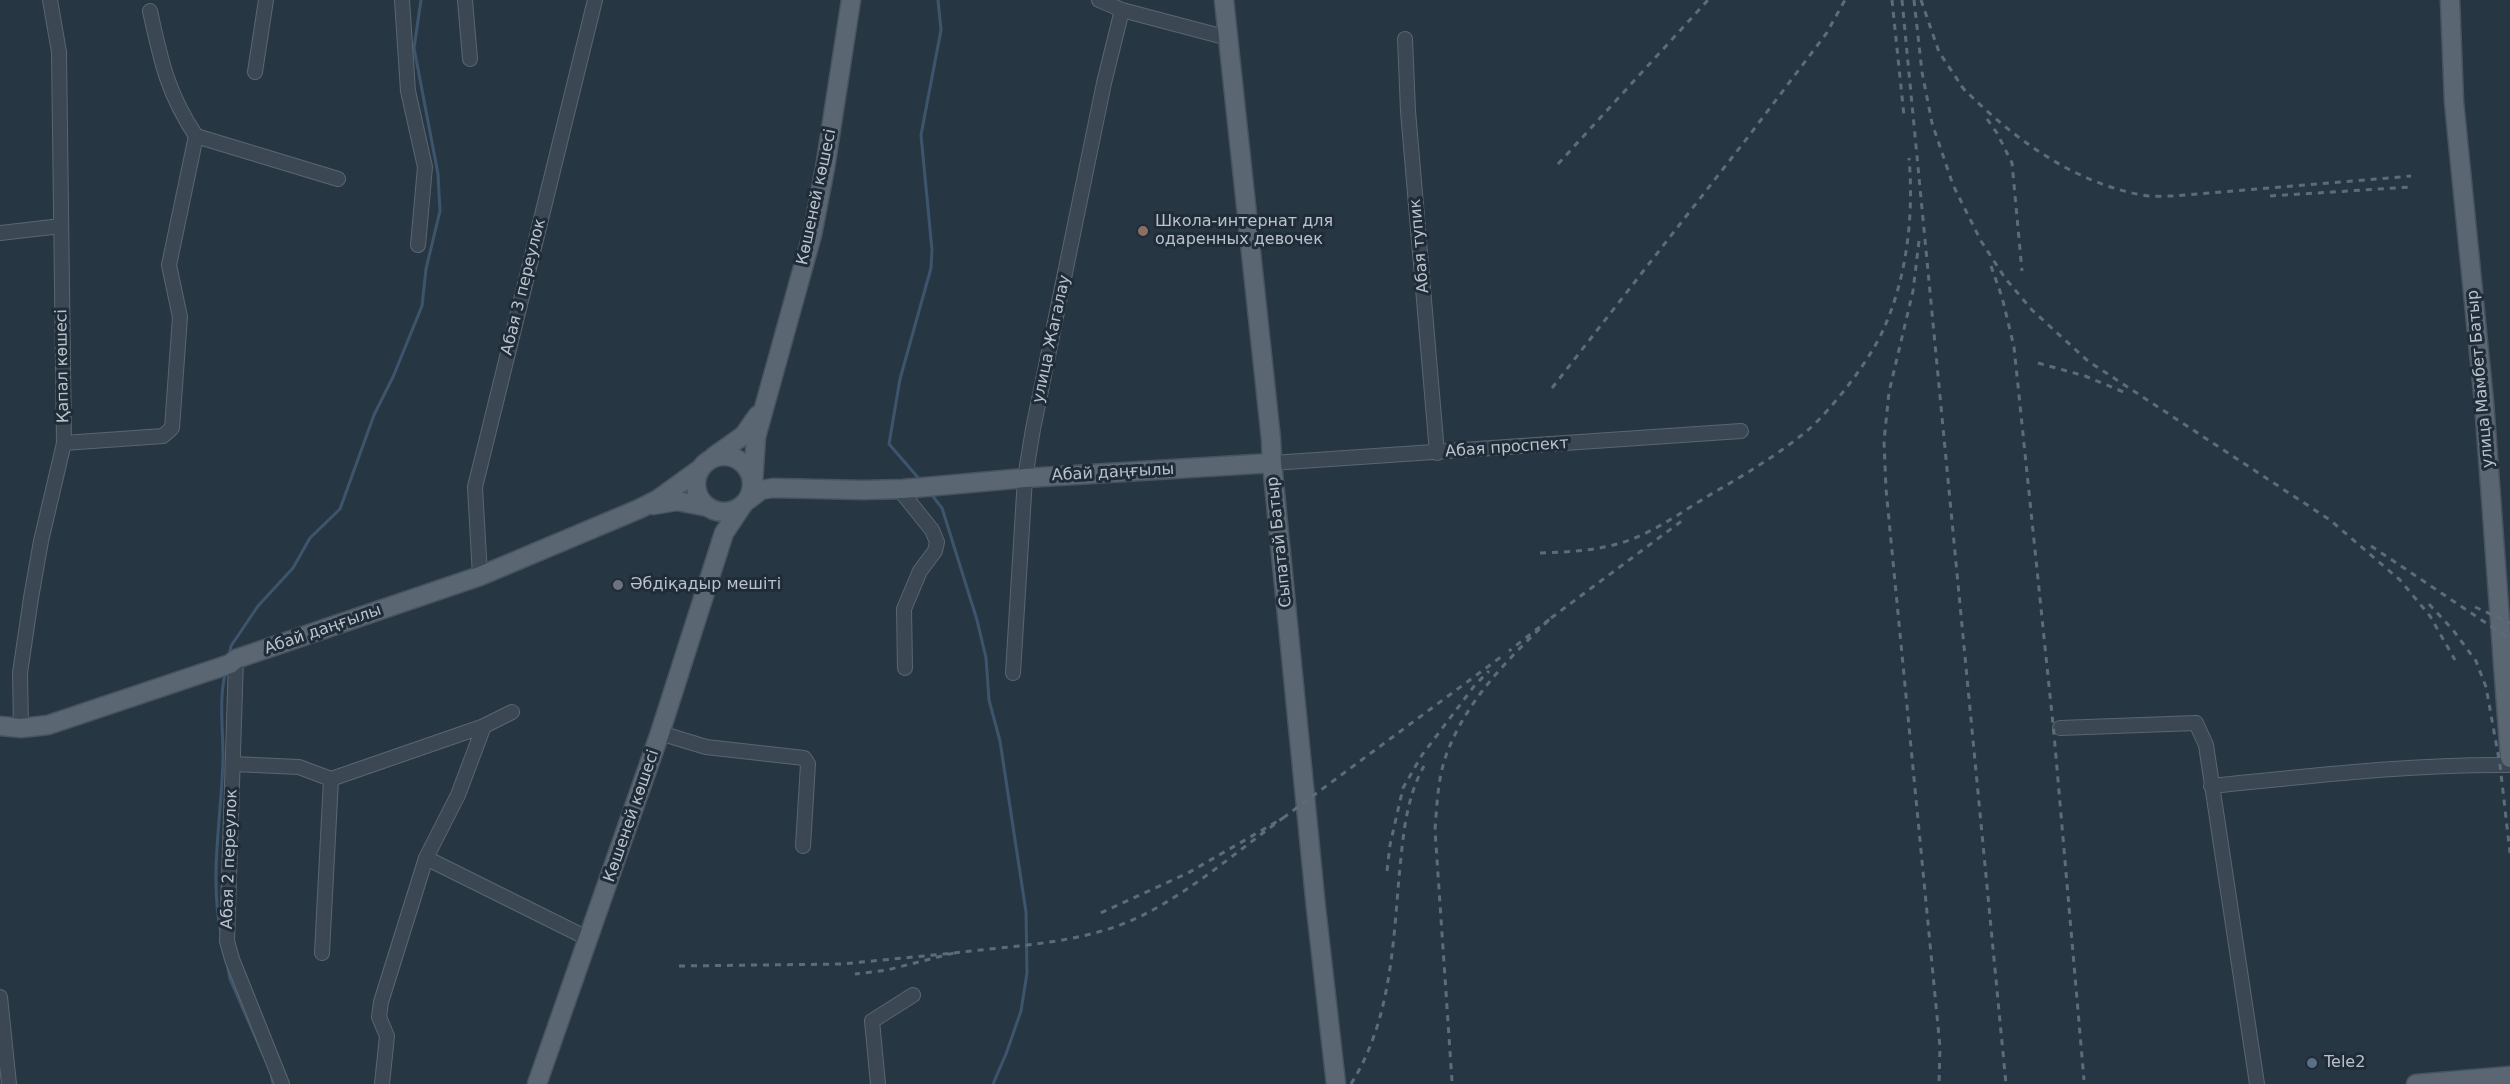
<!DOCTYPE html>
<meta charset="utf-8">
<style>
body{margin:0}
canvas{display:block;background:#273643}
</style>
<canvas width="2510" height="1084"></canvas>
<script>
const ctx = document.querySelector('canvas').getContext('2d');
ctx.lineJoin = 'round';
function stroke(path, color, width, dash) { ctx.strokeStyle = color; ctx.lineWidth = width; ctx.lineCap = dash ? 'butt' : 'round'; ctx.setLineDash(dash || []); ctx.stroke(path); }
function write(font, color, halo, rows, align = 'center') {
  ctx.font = font + ' "DejaVu Sans",sans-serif'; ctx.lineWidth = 6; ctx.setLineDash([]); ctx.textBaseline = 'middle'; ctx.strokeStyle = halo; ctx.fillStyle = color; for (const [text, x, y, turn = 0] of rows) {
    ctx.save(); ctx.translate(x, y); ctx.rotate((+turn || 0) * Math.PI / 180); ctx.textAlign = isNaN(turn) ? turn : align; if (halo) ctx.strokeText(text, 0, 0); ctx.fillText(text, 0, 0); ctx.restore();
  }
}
stroke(new Path2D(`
 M921 481 889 444 900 379 931 268 932 250 921 135 941 30 938 0
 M931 494 942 508 977 620 986 658 989 700 1000 741 1026 912 1027 973 1021 1011 1006 1054 993 1084
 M229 655 231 646 258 606 293 568 310 538 340 509 374 415 393 377 422 306 426 269 440 211 438 174 414 48 421 0
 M221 933C209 876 222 815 223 757 223 729 219 701 225 674
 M227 963 230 979 264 1057
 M271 1074 273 1084`), '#3d556c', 3);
const minor = new Path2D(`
 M402 0 408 91 425 167 418 245
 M465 0 470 59
 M1099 0 1122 10 1228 38
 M1405 39 1408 111 1437 453
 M255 72 266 0
 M196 136 338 179
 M0 233 61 226
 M64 443 163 436 172 428 180 317 169 265 196 136C167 92 161 61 150 11
 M1272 463 1741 431
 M899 489 932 530 937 542 935 551 920 571 904 609 905 668
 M480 576 475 487 595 0
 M236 659 227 941 232 959 282 1084
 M1013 673 1025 478 1033 429 1104 83 1122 10
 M21 728 20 673 31 598 41 541 64 443 59 52 50 0
 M2060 728 2196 723 2206 745 2257 1084
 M660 733 706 747 804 758 808 764 803 846
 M233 764 299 767 331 779 484 726 512 712
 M2211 786C2311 776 2410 764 2510 765
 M426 858 589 939
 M322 953 331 779
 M0 997 9 1084
 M382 1084 387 1036 379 1017 381 1002 426 858 458 795 484 726
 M878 1084 872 1021 913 995`);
const major = new Path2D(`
 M1224 0 1271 439 1272 463 1316 908 1336 1084
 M2450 0 2454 102 2484 402 2510 758
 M696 484a28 28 0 1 1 56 0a28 28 0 1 1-56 0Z
 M713 457 744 435 758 415
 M753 484 756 437 812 235 825 168 851 0
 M748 500 761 490 773 488 863 490 903 489 1025 478 1272 463
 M653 505 677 501 708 507
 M0 726 21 728 48 725 230 664 236 659 480 576 639 509 657 500 700 469
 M537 1084 660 733 724 533 742 506
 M2416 1084 2510 1076`);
stroke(minor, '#5a6570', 16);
stroke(major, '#48535f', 21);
stroke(minor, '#3b4753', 14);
stroke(major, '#5a6773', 18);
stroke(new Path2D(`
 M1892 0 1904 116
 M1902 0 2006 1084
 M1914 0 1922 72 1932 123 1953 185 1981 241 2005 278 2032 310 2088 361 2330 520 2400 580 2430 616 2455 660
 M1921 0 1939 52 1965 91
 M1961 86C2010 136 2071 182 2142 195 2152 197 2164 196 2174 196L2411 176
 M1987 119 1997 133 2012 163 2022 271
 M1558 164 1708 0
 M2270 196 2410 187
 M1919 241 1913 291 1889 392 1884 441 1886 489 1940 1047 1939 1084
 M1991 266 2002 297 2014 347 2054 734 2084 1080
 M2038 363 2085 376 2126 393
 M1552 388 1748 137 1826 34 1845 0
 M2371 546 2510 639
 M1540 553C1566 552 1592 551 1617 544 1651 535 1683 511 1713 493 1746 474 1779 454 1808 430 1833 408 1871 359 1884 328 1907 277 1914 214 1909 158
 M2429 604 2453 630 2476 661 2486 687 2500 765 2510 853
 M2475 607 2510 623
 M1551 618 1683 520
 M1283 818 1505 654
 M1387 871 1390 845 1403 788 1422 755 1475 685 1489 671
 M954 953C1017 945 1089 944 1147 913 1195 888 1239 850 1283 818L1188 873 1096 915
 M679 966 842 964 954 953 887 970 855 974
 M1452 1081 1435 830C1437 803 1438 773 1449 748 1470 696 1511 656 1551 618L1509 651
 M1351 1084C1390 1022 1393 949 1399 877 1403 839 1405 800 1424 766`), '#5d6c7a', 3, [6, 6]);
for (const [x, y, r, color] of [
 [1143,231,6,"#8d6e63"],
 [618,585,6,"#6b7280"],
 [2312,1063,6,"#5c6f8a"]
]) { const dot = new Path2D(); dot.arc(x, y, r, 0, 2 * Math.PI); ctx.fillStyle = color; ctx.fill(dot); stroke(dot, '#202c38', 2); }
write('16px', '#b9c2cd', '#202c38', [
 ["Көшеней көшесі",817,197,-78],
 ["Абая тупик",1420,246,-95],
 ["Абая 3 переулок",524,287,-76],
 ["улица Жагалау",1052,339,-78],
 ["Қапал көшесі",63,366,-91],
 ["улица Мамбет Батыр",2481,379,-95],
 ["Абая проспект",1507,448,-4],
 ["Абай даңғылы",1113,473,-3],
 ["Сыпатай Батыр",1280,542,-96],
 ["Абай даңғылы",323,630,-19],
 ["Көшеней көшесі",632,816,-71],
 ["Абая 2 переулок",230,859,-88]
]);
write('16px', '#b9c2cd', '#202c38', [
 ["Школа-интернат для",1155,222],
 ["одаренных девочек",1155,240],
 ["Әбдіқадыр мешіті",630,585],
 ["Tele2",2324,1063]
], 'left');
</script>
